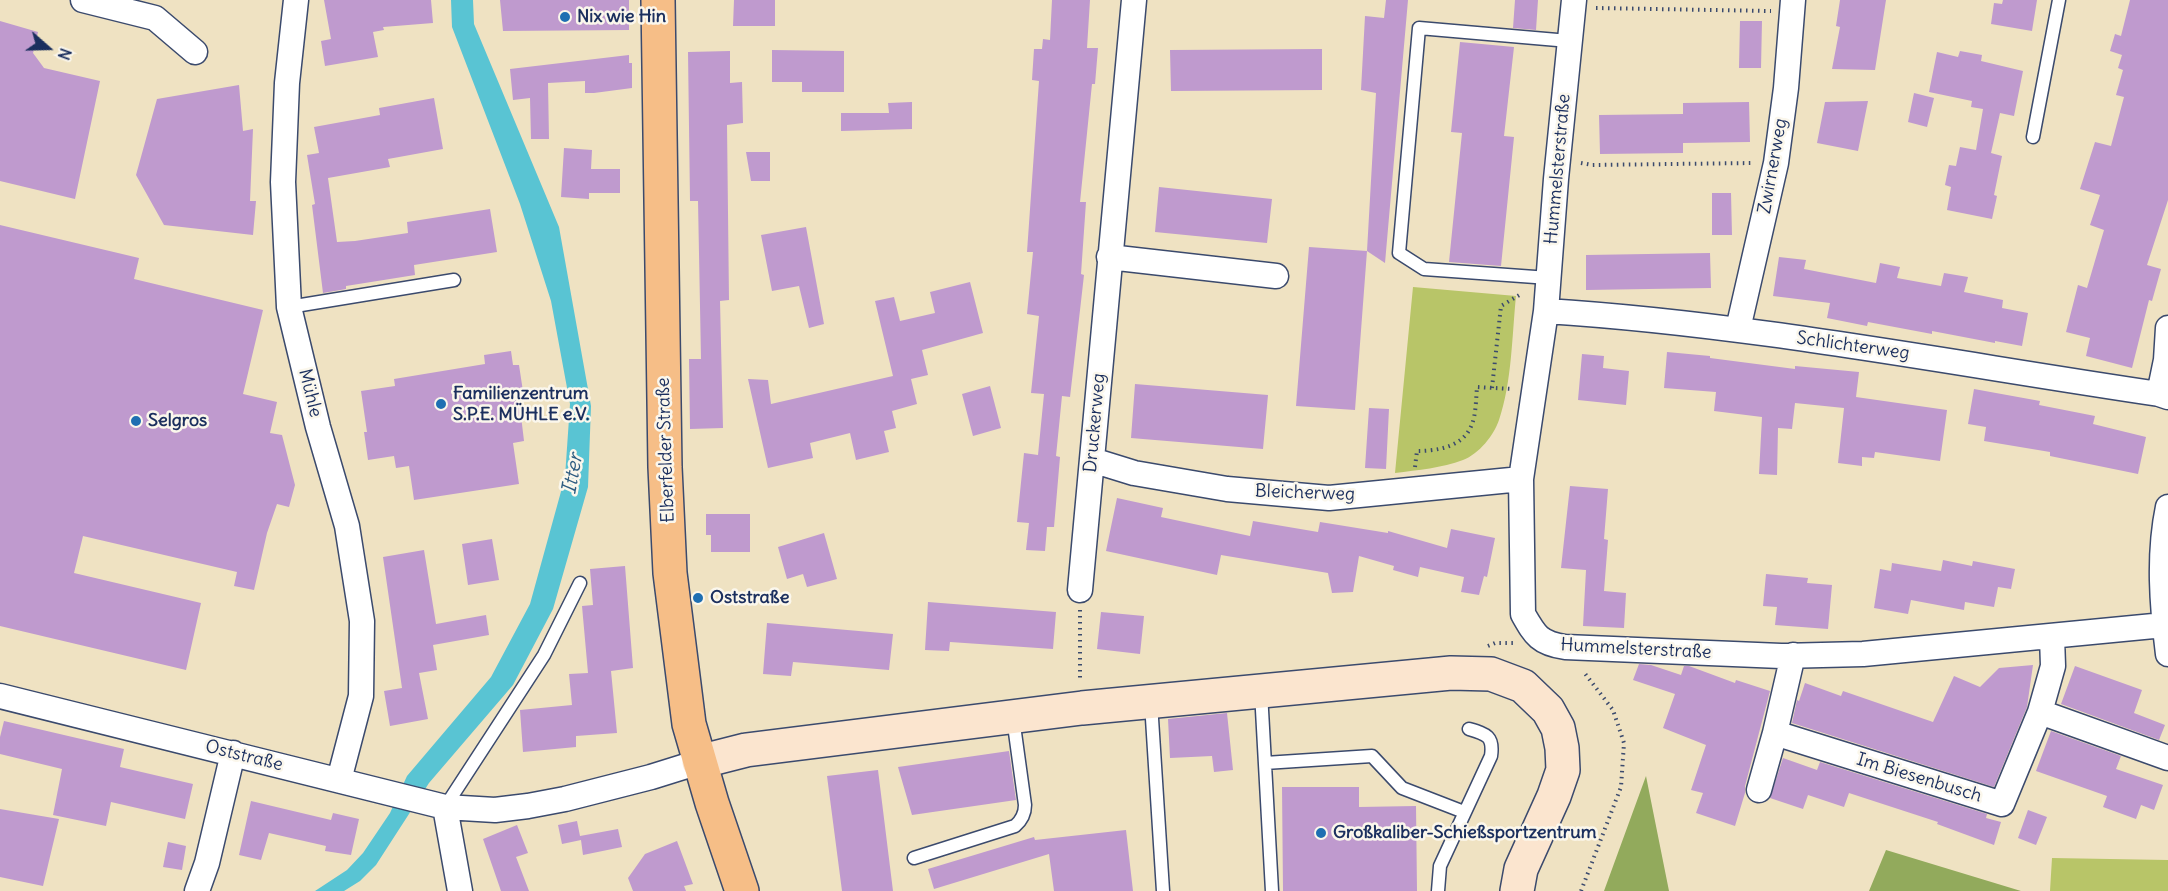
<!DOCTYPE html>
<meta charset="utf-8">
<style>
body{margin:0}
#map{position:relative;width:2168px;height:891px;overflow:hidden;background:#efe2c2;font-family:Delius,sans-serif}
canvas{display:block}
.north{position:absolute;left:18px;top:18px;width:60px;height:60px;-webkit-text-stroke:4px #fbf7ec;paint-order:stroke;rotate:110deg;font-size:16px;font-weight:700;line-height:24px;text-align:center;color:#1b2f5e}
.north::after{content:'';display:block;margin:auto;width:21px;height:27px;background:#1b2f5e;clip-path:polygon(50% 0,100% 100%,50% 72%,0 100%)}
</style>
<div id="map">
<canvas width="2168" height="891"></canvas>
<div class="north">N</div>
</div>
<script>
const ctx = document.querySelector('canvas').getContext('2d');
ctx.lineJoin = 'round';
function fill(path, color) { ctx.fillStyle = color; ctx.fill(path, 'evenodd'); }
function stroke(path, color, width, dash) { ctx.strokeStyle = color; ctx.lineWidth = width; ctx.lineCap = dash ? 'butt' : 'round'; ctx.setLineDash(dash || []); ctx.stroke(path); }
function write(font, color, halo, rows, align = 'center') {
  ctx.font = font + ' Delius,sans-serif'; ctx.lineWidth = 5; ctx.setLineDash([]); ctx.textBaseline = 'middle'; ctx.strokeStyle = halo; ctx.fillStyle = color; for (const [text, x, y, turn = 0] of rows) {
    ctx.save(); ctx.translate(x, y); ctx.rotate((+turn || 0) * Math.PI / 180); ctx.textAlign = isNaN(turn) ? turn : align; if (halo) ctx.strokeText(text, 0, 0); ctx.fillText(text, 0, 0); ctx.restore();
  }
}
fill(new Path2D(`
 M1413 287 1516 296C1512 335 1512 382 1499 420 1494 435 1479 454 1463 460 1442 468 1418 470 1395 473Z
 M2052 858 2168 860V891H2050Z`), '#b8c568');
fill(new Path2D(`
 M1646 776 1669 891H1604Z
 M1886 850 2021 891H1869Z`), '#92aa5c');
fill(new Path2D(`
 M451 0H473L474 24 559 227 591 406 588 487 553 609 513 685 429 783 376 865 360 881 344 891H315L347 870 363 853 390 813 407 776 491 677 530 604 565 477 570 404 551 301 520 204 452 27Z`), '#59c4d3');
fill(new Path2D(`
 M324 0H431L433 23 383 27 384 30 373 32 378 57 325 66 321 41 331 39Z
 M500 0H629V30L503 31Z
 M734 0H775V26H733Z
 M1052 0H1090L1087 48H1098L1095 84H1092L1080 202H1086L1081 274 1084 275 1079 319 1070 397 1062 396 1056 456 1060 457 1054 527H1047L1045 551 1026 550 1029 523 1017 522 1024 453 1038 455 1044 394 1031 393 1039 316 1027 314 1033 252H1027L1039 81 1032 80 1034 49H1042L1043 39 1050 40Z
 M1386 0H1408L1385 263 1367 251 1376 93 1361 90 1365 16 1384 18Z
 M1515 0H1538L1536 30 1513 28Z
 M1840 0H1886L1875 70 1832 69 1840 27 1836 26Z
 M2003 0H2037L2032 31 1991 24 1994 3 2002 4Z
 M2130 0H2168V200L2147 265 2161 269 2152 301 2149 300 2132 368 2086 356 2090 338 2066 332 2078 285 2087 288 2104 230 2090 225 2100 195 2080 189 2095 142 2111 146 2124 97 2116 95 2123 70 2118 68 2122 55 2110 51 2115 34 2121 36Z
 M0 21 38 32 33 53 44 68 100 81 75 199 0 181Z
 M1740 21H1762L1761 68H1739Z
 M1460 42 1514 47 1504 136 1514 137 1501 266 1449 262 1462 133 1451 132Z
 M1322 49V90L1171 91 1170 50Z
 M772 50 844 51V92H802V82H772Z
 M730 51V83L742 82 743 123 727 125 729 300 720 301 723 428 690 429 689 359H701L698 201H690L688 52Z
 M1960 51 1982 55 1981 61 2023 71 2014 116 2000 113 1991 153 2002 156 1994 195 1997 196 1992 219 1947 210 1951 187 1945 185 1949 165 1956 166 1960 147 1976 150 1983 109 1971 107 1972 101 1929 92 1937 52 1958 57Z
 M629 55V63H632V88L594 93H585V81L548 83 549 139H531L530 98 513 100 510 69Z
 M239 85 243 131 253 129 250 201H256L253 235 164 225 136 175 157 99Z
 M1914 93 1934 98 1927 127 1908 122Z
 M434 98 443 149 388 159 390 167 328 178 337 242 355 241 408 233 407 222 490 209 497 252 414 265 415 275 346 286V289L323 293 312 205 315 204 307 155 319 153 314 127 380 115 379 108Z
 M1868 101 1858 151 1817 143 1825 102Z
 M912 102V129L841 131V113H889L888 103Z
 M1749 102 1750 142 1683 143V153L1600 154 1599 115 1683 114V103Z
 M564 148 592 150 591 169H620V193H589V199L561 197Z
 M746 152H770V181H751Z
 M1159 187 1272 199 1267 243 1155 232Z
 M1712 193H1731L1732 235H1712Z
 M0 225 139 258 134 279 263 310 243 394 277 402 270 433 282 435 295 485 289 507 277 504 267 533 254 590 234 586 237 572 83 536 74 573 201 603 186 670 0 626Z
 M806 227 824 324 809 328 799 286 772 291 761 235Z
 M1309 247 1367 251 1355 410 1296 406Z
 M1710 253 1711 288 1586 290V255Z
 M1779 257 1806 260 1804 269 1876 283 1880 263 1900 267 1897 278 1941 286 1944 273 1968 277 1964 292 2003 300 2002 308 2028 313 2022 346 1995 341V343L1932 331V334L1868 322 1867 326 1827 318 1830 303 1773 296Z
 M970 282 983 333 922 350 928 375 911 379 917 404 892 411 896 428 884 431 889 452 856 460 850 433 810 443 813 458 768 468 748 379 768 380 771 404 893 376 875 301 894 297 900 321 935 313 930 292Z
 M511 351 513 365H519L524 398 519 399 524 441 513 443 519 484 414 500 409 466 396 468 394 456 368 460 364 432H367L361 391 395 386 394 379 485 364 484 355Z
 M1667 352 1710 356V358L1795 369V366L1859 372 1856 397 1947 410 1940 461 1875 452 1874 458 1862 457V466L1838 463 1844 408 1795 403 1792 429 1778 428 1777 475 1759 474 1762 417 1714 411 1716 392 1664 388Z
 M1582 354 1604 356 1603 368 1629 371 1626 405 1578 400Z
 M1135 384 1268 395 1263 449 1131 438Z
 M990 386 1001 428 973 436 962 394Z
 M1974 389 2040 401 2039 405 2095 416 2093 424 2146 437 2138 474 2050 456V452L1984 441 1986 427 1968 424Z
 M1369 408 1389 409 1386 469 1365 468Z
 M1570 486 1608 489 1604 539 1608 540 1604 591 1626 593 1624 628 1583 626 1586 570 1561 568Z
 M1117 498 1163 508 1161 517 1250 536 1253 521 1318 532 1320 522 1388 533V531L1447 548 1451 529 1495 538 1487 577 1484 576 1479 595 1461 592 1464 577 1420 567 1418 577 1393 570 1394 566 1359 556 1353 592 1332 593 1328 573 1221 555 1217 575 1106 551Z
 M706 514H750V552H711V535H706Z
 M824 533 837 579 807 587 803 574 787 579 778 547Z
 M492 539 499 580 468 585 462 544Z
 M424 550 436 624 486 615 489 635 433 645 437 670 419 673 428 719 390 726 384 691 402 688 383 557Z
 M1943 560 1972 566 1973 561 2015 569 2011 589 1998 587 1994 607 1965 602 1964 610 1911 600 1908 614 1874 608 1880 569 1891 571 1892 563 1941 571Z
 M625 566 633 668 611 671 617 733 576 736V747L523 752 520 710 572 705 569 674 588 673 582 606 593 605 590 569Z
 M1766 574 1808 578 1807 583 1832 585 1828 629 1775 625 1777 607 1763 606Z
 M928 602 1056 612 1053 649 950 642 949 651 925 650Z
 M1101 612 1144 616 1140 654 1097 649Z
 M767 623 893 634 889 670 793 662 791 676 763 674Z
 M1639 664 1651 665 1681 675 1684 666H1689L1735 683 1736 680 1770 691 1745 786V793L1735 826 1696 813 1703 793 1691 790 1706 745 1663 728 1675 694 1633 680Z
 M2033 665 2027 707 1994 787 1792 723 1797 700 1799 701 1805 683 1841 696 1843 691 1933 722 1954 676 1980 687 1999 668Z
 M2075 666 2142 690 2134 713 2165 725 2159 740 2061 704Z
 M1227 713 1233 770 1214 772 1212 756 1170 758 1168 719Z
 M4 721 124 749 120 767 193 784 185 819 111 802 106 826 53 815 62 769 0 754V737Z
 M2051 731 2121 756 2116 769 2163 785 2154 810 2141 805 2136 819 2103 807 2107 796 2036 771Z
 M1009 751 1016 800 912 815 898 767Z
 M1783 758 1817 770 1820 762 1987 814 1986 818 2001 822 1994 845 1937 824 1938 822 1849 793 1844 807 1808 795 1803 809 1770 798Z
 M878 770 893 891H842L827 776Z
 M1282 787H1359V807L1416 806 1417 891H1283Z
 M251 801 331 820 333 813 359 819 351 855 325 851 326 846 269 833 261 860 239 855Z
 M0 809 59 819 43 886 0 877Z
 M2028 810 2047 817 2036 845 2018 838Z
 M577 821 580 836 618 829 622 847 583 855 581 840 562 844 558 825Z
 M517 825 528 853 516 857 529 891H501L483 839Z
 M1126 830 1133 891H1054L1049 854 934 889 928 869 1034 837 1035 840Z
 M677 841 693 884 684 886 686 891H633L628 878 645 854Z
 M168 842 186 846 182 870 163 867Z`), '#bf9ace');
const lane = new Path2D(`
 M2033 137 2059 0
 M1549 278 1424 269 1399 253 1419 28 1569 41
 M289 307 454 280
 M1261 692 1272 891
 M1151 703 1163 891
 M1265 763 1372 756 1402 788 1464 812
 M445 807 544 655 580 583
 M914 858 1015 826C1022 820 1025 814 1025 805L1013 718
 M1438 891 1440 866 1491 756C1494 736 1486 734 1469 729`);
const street = new Path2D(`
 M83 0 155 18 195 52
 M296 0 287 83 283 182 289 307 318 427 347 526 362 621 361 696 339 780
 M1574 0 1556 179 1546 311 1521 479 1523 614C1535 635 1539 643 1565 647L1781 656 1863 654 2164 625
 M1109 257 1276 276
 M1546 311C1752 324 1955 364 2159 394L2168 397
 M1738 329 1776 163 1786 88 1793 0
 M2159 394 2166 360 2168 328
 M1092 460 1134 473 1227 489 1329 498 1521 479
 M2168 507C2158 555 2162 606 2168 654
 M1080 590 1134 0
 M1793 655 1775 733 2002 804 2040 712 2053 666 2052 637
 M0 696 445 807 495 810 528 806 565 799 651 777 699 762
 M2040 712 2168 758
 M1759 790 1775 733
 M445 807 460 891
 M197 891 207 863 233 753`);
const secondary = new Path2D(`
 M699 762 746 750 1082 708 1451 673 1491 674 1523 686 1548 710 1558 728 1562 748 1563 770 1554 796 1521 869 1517 891`);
const primary = new Path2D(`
 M658 0 665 467 670 573 689 724 712 803 742 891`);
stroke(lane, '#3b4a6d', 15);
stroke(street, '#3b4a6d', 27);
stroke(secondary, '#3b4a6d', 36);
stroke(primary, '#3b4a6d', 36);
stroke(new Path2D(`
 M1596 8 1771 11
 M1581 163 1592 165 1753 163
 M1492 388 1501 306 1521 294
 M1415 467 1417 451C1437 451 1464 447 1472 424 1476 414 1476 399 1477 387L1512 389
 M1080 610V681
 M1488 646 1495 643H1513
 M1581 891 1621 787 1624 743 1613 710 1583 671`), '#3b4a6d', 4, [1.5, 4.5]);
stroke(lane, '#fff', 12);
stroke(street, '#fff', 24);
stroke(secondary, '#fbe5cf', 33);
stroke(primary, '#f6be87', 33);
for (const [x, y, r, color] of [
 [565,17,6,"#1f6fb2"],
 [441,404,6,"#1f6fb2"],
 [136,421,6,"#1f6fb2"],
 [698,598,6,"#1f6fb2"],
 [1321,833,6,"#1f6fb2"]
]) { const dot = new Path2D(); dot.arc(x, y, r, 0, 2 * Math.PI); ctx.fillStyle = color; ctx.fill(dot); stroke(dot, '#fbf7ec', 2); }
write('bold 18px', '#1b2f5e', '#fbf7ec', [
 ["Nix wie Hin",577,17],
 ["Familienzentrum",453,394],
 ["S.P.E. MÜHLE e.V.",453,415],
 ["Selgros",148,421],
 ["Oststraße",710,598],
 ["Großkaliber-Schießsportzentrum",1333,833]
], 'left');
write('18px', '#1b2f5e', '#fbf7ec', [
 ["Zwirnerweg",1773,166,-80],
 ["Hummelsterstraße",1558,169,-85],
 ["Schlichterweg",1853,346,8],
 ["Mühle",310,393,76],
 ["Druckerweg",1095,423,-85],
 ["Elberfelder Straße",666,450,-92],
 ["Bleicherweg",1305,493,2],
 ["Hummelsterstraße",1636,649,3],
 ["Oststraße",244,756,14],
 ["Im Biesenbusch",1919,778,17]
]);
write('italic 20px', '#2e5c81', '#fbf7ec', [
 ["Itter",573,474,-80]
]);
</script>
